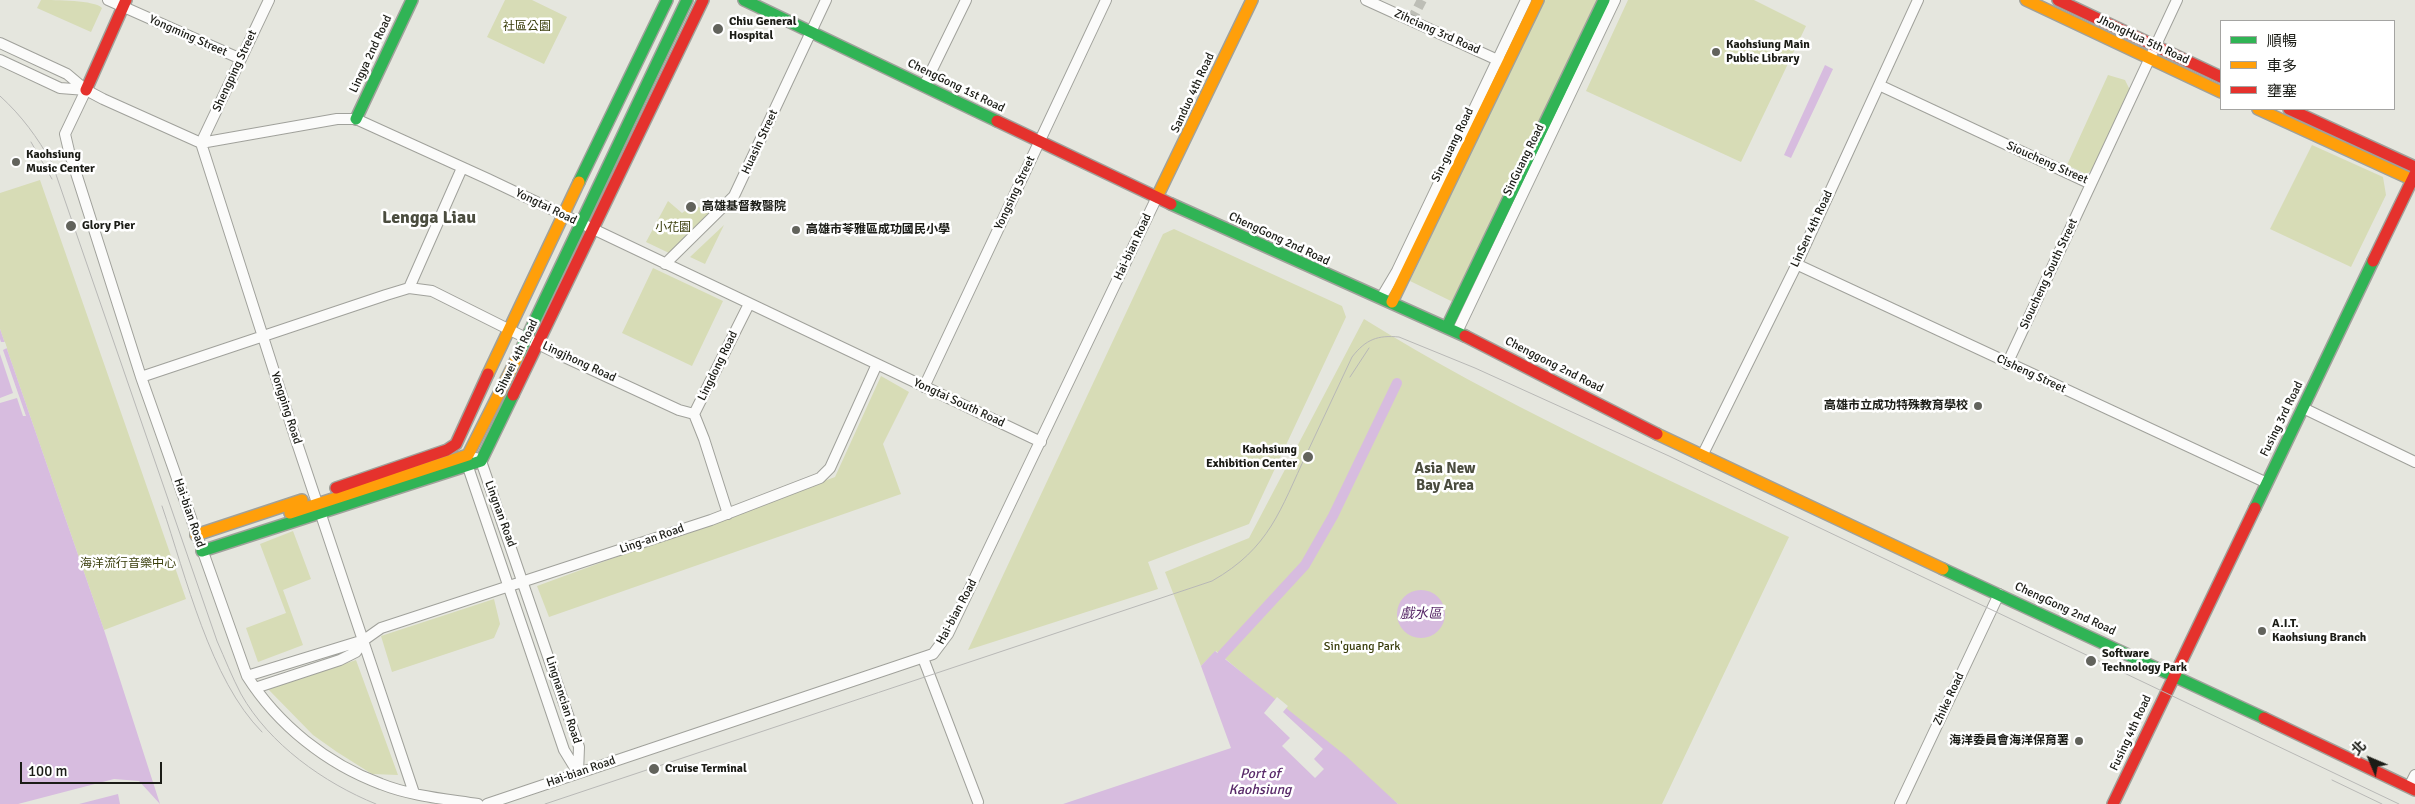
<!DOCTYPE html>
<meta charset="utf-8">
<style>
body{margin:0}
#map{position:relative;width:2415px;height:804px;overflow:hidden;background:#e5e6de;font-family:Signika,"Noto Sans TC",sans-serif}
canvas{display:block}
.legend{position:absolute;left:2220px;top:20px;width:175px;height:90px;box-sizing:border-box;background:#fff;border:1px solid #a4a4a2;margin:0;padding:6px 9px;list-style:none;font-size:15px;color:#1b1c16}
.legend li{display:flex;align-items:center;gap:10px;height:25px}
.legend b{width:25px;border:1px solid #a4a4a2}
.north{position:absolute;left:2345px;top:734px;width:50px;height:50px;-webkit-text-stroke:4px #fff;paint-order:stroke;rotate:315deg;font-size:14px;font-weight:700;line-height:20px;text-align:center;color:#1b1c16}
.north::after{content:'';display:block;margin:auto;width:18px;height:22px;background:#1b1c16;clip-path:polygon(50% 0,100% 100%,50% 72%,0 100%)}
.scale{position:absolute;left:20px;top:762px;width:142px;height:22px;box-sizing:border-box;border:2px solid #1b1c16;border-top:0;padding-left:6px;font-size:15px;line-height:18px;white-space:nowrap;color:#1b1c16;-webkit-text-stroke:4px #fff;paint-order:stroke}
</style>
<div id="map">
<canvas width="2415" height="804"></canvas>
<ul class="legend">
<li><b style="height:6px;background:#30b455"></b>順暢</li>
<li><b style="height:6px;background:#ff9f0a"></b>車多</li>
<li><b style="height:6px;background:#e5322d"></b>壅塞</li>
</ul>
<div class="north">北</div>
<div class="scale">100 m</div>
</div>
<script>
const ctx = document.querySelector('canvas').getContext('2d');
ctx.lineJoin = 'round';
function fill(path, color) { ctx.fillStyle = color; ctx.fill(path, 'evenodd'); }
function stroke(path, color, width, dash) { ctx.strokeStyle = color; ctx.lineWidth = width; ctx.lineCap = dash ? 'butt' : 'round'; ctx.setLineDash(dash || []); ctx.stroke(path); }
function write(font, color, halo, rows, align = 'center') {
  ctx.font = font + ' Signika,"Noto Sans TC",sans-serif'; ctx.lineWidth = 5; ctx.setLineDash([]); ctx.textBaseline = 'middle'; ctx.strokeStyle = halo; ctx.fillStyle = color; for (const [text, x, y, turn = 0] of rows) {
    ctx.save(); ctx.translate(x, y); ctx.rotate((+turn || 0) * Math.PI / 180); ctx.textAlign = isNaN(turn) ? turn : align; if (halo) ctx.strokeText(text, 0, 0); ctx.fillText(text, 0, 0); ctx.restore();
  }
}
fill(new Path2D(`
 M41 0C55 0 95 0 102 8L91 32 37 8Z
 M505 0H532L567 17 544 64 487 37Z
 M1543 0H1599L1453 302 1410 281Z
 M1628 0H1754L1806 26 1741 162 1586 91Z
 M2108 75 2125 80 2130 90 2093 170 2086 174 2067 165Z
 M2312 145 2383 177 2386 195 2351 267 2270 229Z
 M40 180 186 599 104 630 0 329V193Z
 M668 201 682 213 694 205 712 213 669 253 646 242Z
 M724 225 705 264 690 257Z
 M1174 229 1342 306 1346 317 1249 524 1148 562 1158 589 968 650 1163 234Z
 M653 268 723 301 692 366 622 333Z
 M1364 319C1499 403 1646 469 1789 537L1662 804H1398L1216 651 1201 666 1165 572 1249 538Z
 M881 376 909 392 883 444 901 494 549 617 537 586 835 477Z
 M293 531 311 579 283 590 303 645 258 662 246 628 286 613 260 544Z
 M494 599 500 624 494 638 392 672 381 636Z
 M356 660 398 775 372 774 337 752 313 735 268 689Z`), '#d7dcb6');
fill(new Path2D(`
 M1825 65 1833 69 1791 158 1784 155Z
 M0 329 104 630 160 804H0Z
 M1397 614a24 24 0 1 1 48 0a24 24 0 1 1-48 0Z
 M1215 651 1346 756 1398 804H1063L1231 748 1201 666Z`), '#d7bcdf');
fill(new Path2D(`
 M0 339 1 342H5L7 348 3 350 26 416H23L17 398 0 403V398L13 393 0 354Z
 M1277 697 1288 706 1283 712 1323 749 1314 759 1324 769 1315 778 1282 746 1290 738 1264 713Z
 M114 779 139 781 160 804H120L118 794 79 804H18Z`), '#e5e6de');
stroke(new Path2D(`
 M1222 655 1305 565 1333 516 1397 383`), '#d7bcdf', 10);
stroke(new Path2D(`
 M1411 21 1422 0`), '#bdbeb6', 10, [10, 5]);
const street = new Path2D(`
 M108 0 241 59
 M1366 0 1502 62
 M0 43 67 74 86 90 103 99 201 143 296 440 414 793
 M0 60 60 88 86 90
 M1879 85 2091 184 2177 0
 M924 86 966 0
 M86 90 65 134 69 151 141 377 247 676C278 725 327 764 381 784 411 796 446 799 478 804
 M201 143 337 119H356L488 179 1041 442
 M201 143 269 0
 M665 264 734 196 826 0
 M1796 264 2267 483
 M409 288 462 168
 M1381 298 1397 271 1526 0
 M1457 332 1615 0
 M2007 364 2091 184
 M141 377 386 295 409 288 432 291 560 355 679 410 694 414
 M924 387 1106 0
 M2303 408 2415 462
 M1702 456 1794 270 1918 0
 M476 458 481 461 579 747 578 773
 M468 461V467L564 750 578 773
 M728 514 704 439 694 414 749 304
 M923 658 978 802
 M247 676 364 640 381 628 711 520 820 478 830 468 877 364
 M255 688 340 660 356 652 364 640
 M2409 787 2415 775
 M487 804 933 654 948 634 1157 197
 M1900 804 1999 594`);
const fast = new Path2D(`
 M744 0 997 121
 M356 119 412 0
 M579 182 667 0
 M1171 204 1465 336
 M1447 327 1604 0
 M518 356 687 0
 M2255 508 2373 261
 M202 551 481 461 513 395
 M1943 569 2264 718`);
const slow = new Path2D(`
 M2026 0 2221 92
 M2258 109 2415 181
 M1157 197 1252 0
 M1392 302 1538 0
 M488 374 579 182
 M1657 434 1943 569
 M290 513 468 455 518 356
 M196 535 302 500`);
const jam = new Path2D(`
 M2058 0 2221 77
 M86 90 126 0
 M2289 109 2415 167
 M997 121 1171 204
 M2373 261 2415 174
 M1465 336 1657 434
 M513 395 703 0
 M336 488 447 450 456 444 488 374
 M2264 718 2415 790
 M2113 804 2255 508`);
stroke(street, '#a0a19b', 12);
stroke(fast, '#a0a19b', 14);
stroke(slow, '#a0a19b', 14);
stroke(jam, '#a0a19b', 14);
stroke(street, '#fbfbfa', 10);
stroke(fast, '#30b455', 11);
stroke(slow, '#ff9f0a', 11);
stroke(jam, '#e5322d', 11);
stroke(new Path2D(`
 M0 96C22 116 37 137 52 163L217 641C225 659 232 677 241 694 269 744 324 783 376 804
 M31 142 52 179
 M1350 377 1369 348
 M162 506C186 576 210 680 262 732
 M2332 780 2382 804
 M545 804 1212 581C1270 548 1280 510 1307 453 1322 421 1337 389 1352 357 1366 339 1378 335 1399 337L1475 368 1669 456 2399 804`), '#b8b8b6', 1);
for (const [x, y, r, color] of [
 [718,29,6,"#62635c"],
 [1716,52,5,"#62635c"],
 [16,162,5,"#62635c"],
 [691,207,6,"#62635c"],
 [71,226,6,"#62635c"],
 [796,230,5,"#62635c"],
 [1978,406,5,"#62635c"],
 [1308,457,6,"#62635c"],
 [2262,631,5,"#62635c"],
 [2091,661,6,"#62635c"],
 [2079,741,5,"#62635c"],
 [654,769,6,"#62635c"]
]) { const dot = new Path2D(); dot.arc(x, y, r, 0, 2 * Math.PI); ctx.fillStyle = color; ctx.fill(dot); stroke(dot, '#fff', 2); }
write('bold 12px', '#1b1c16', '#fff', [
 ["Chiu General",729,22],
 ["Hospital",729,36],
 ["Kaohsiung Main",1726,45],
 ["Public Library",1726,59],
 ["Kaohsiung",26,155],
 ["Music Center",26,169],
 ["高雄基督教醫院",702,207],
 ["Glory Pier",82,226],
 ["高雄市苓雅區成功國民小學",806,230],
 ["高雄市立成功特殊教育學校",1968,406,"right"],
 ["Kaohsiung",1297,450,"right"],
 ["Exhibition Center",1297,464,"right"],
 ["A.I.T.",2272,624],
 ["Kaohsiung Branch",2272,638],
 ["Software",2102,654],
 ["Technology Park",2102,668],
 ["海洋委員會海洋保育署",2069,741,"right"],
 ["Cruise Terminal",665,769]
], 'left');
write('12px', '#383c0a', '#fff', [
 ["社區公園",527,27],
 ["小花園",673,228],
 ["海洋流行音樂中心",128,564],
 ["Sin'guang Park",1362,647]
]);
write('12px', '#1b1c16', '#fff', [
 ["Zihciang 3rd Road",1437,32,24],
 ["Yongming Street",188,36,24],
 ["JhongHua 5th Road",2143,40,25],
 ["Lingya 2nd Road",371,54,-65],
 ["Shengping Street",235,71,-65],
 ["ChengGong 1st Road",956,86,26],
 ["Sanduo 4th Road",1193,93,-65],
 ["Huasin Street",760,142,-65],
 ["Sin-guang Road",1453,145,-64],
 ["SinGuang Road",1524,160,-64],
 ["Sioucheng Street",2047,163,24],
 ["Yongsing Street",1015,193,-65],
 ["Yongtai Road",546,207,26],
 ["LinSen 4th Road",1812,229,-65],
 ["ChengGong 2nd Road",1279,239,25],
 ["Hai-bian Road",1133,247,-65],
 ["Sioucheng South Street",2049,274,-65],
 ["Sihwei 4th Road",517,357,-64],
 ["Lingjhong Road",579,362,25],
 ["Chenggong 2nd Road",1554,365,27],
 ["Lingdong Road",718,366,-64],
 ["Cisheng Street",2031,374,25],
 ["Yongtai South Road",959,403,25],
 ["Yongping Road",286,408,72],
 ["Fusing 3rd Road",2282,419,-64],
 ["Hai-bian Road",189,513,71],
 ["Lingnan Road",500,514,70],
 ["Ling-an Road",652,539,-19],
 ["ChengGong 2nd Road",2065,609,25],
 ["Hai-bian Road",957,612,-62],
 ["Zhike Road",1949,699,-65],
 ["Lingnancian Road",563,700,72],
 ["Fusing 4th Road",2131,733,-65],
 ["Hai-bian Road",581,772,-19]
]);
write('italic 14px', '#592a69', '#fff', [
 ["戲水區",1421,614],
 ["Port of",1260,774],
 ["Kaohsiung",1260,790]
]);
write('bold 15px', '#4a4c3e', '#fff', [
 ["Asia New",1445,469],
 ["Bay Area",1445,486]
]);
write('bold 18px', '#4a4c3e', '#fff', [
 ["Lengga Liau",429,218]
]);
</script>
